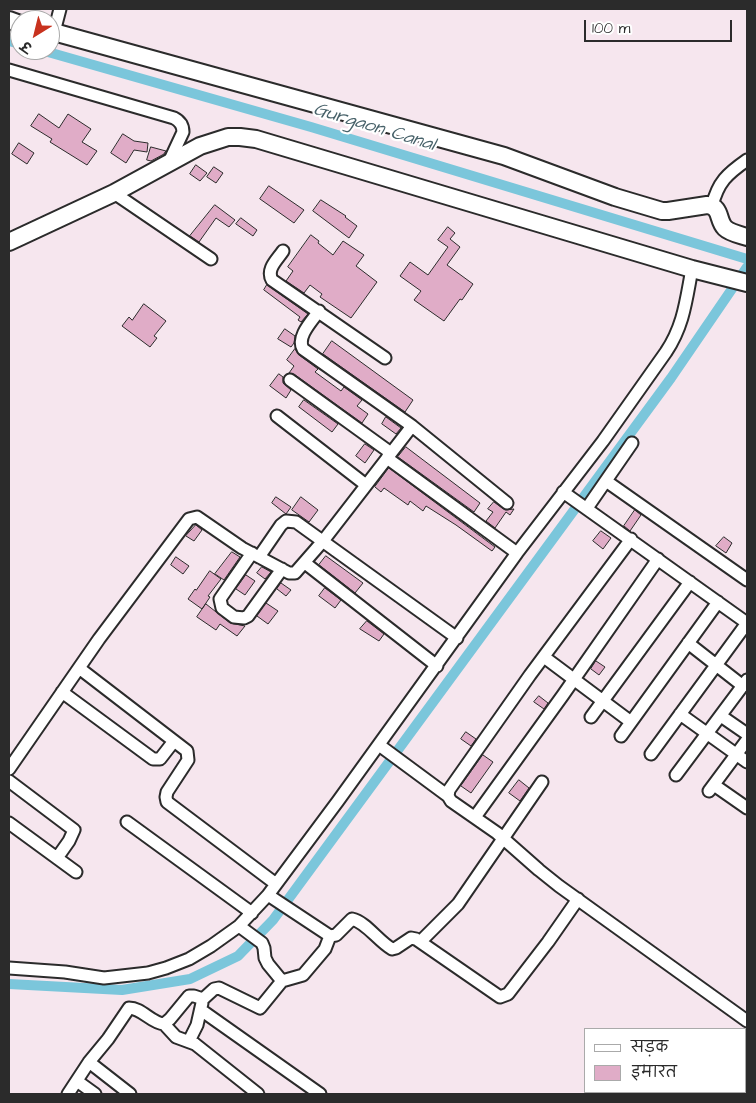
<!DOCTYPE html>
<meta charset="utf-8">
<style>
body{margin:0}
#map{position:relative;width:756px;height:1103px;overflow:hidden;background:#f6e6ee;font-family:"Architects Daughter","Playpen Sans Deva",sans-serif}
canvas{display:block}
.frame{position:absolute;inset:0;border:10px solid #2b2b2b;pointer-events:none}
.legend{position:absolute;left:584px;top:1028px;width:162px;height:65px;box-sizing:border-box;background:#fff;border:1px solid #aaa;margin:0;padding:6px 9px;list-style:none;font-size:15px;color:#2b2b2b}
.legend li{display:flex;align-items:center;gap:10px;height:25px}
.legend b{width:25px;border:1px solid #aaa}
.north{position:absolute;left:10px;top:10px;width:50px;height:50px;box-sizing:border-box;background:#fff;border:1px solid #aaa;border-radius:50%;rotate:216deg;font-size:14px;font-weight:700;line-height:20px;text-align:center;color:#2b2b2b}
.north::after{content:'';display:block;margin:auto;width:18px;height:22px;background:#c8321e;clip-path:polygon(50% 0,100% 100%,50% 72%,0 100%)}
.scale{position:absolute;left:584px;top:20px;width:148px;height:22px;box-sizing:border-box;border:2px solid #2b2b2b;border-top:0;padding-left:6px;font-size:15px;line-height:18px;white-space:nowrap;color:#2b2b2b;-webkit-text-stroke:4px #fff;paint-order:stroke}
</style>
<div id="map">
<canvas width="756" height="1103"></canvas>
<div class="frame"></div>
<ul class="legend">
<li><b style="height:6px;background:#fff"></b>सड़क</li>
<li><b style="height:14px;background:#e0acc7"></b>इमारत</li>
</ul>
<div class="north">उ</div>
<div class="scale">100 m</div>
</div>
<script>
const ctx = document.querySelector('canvas').getContext('2d');
ctx.lineJoin = 'round';
function stroke(path, color, width, dash) { ctx.strokeStyle = color; ctx.lineWidth = width; ctx.lineCap = dash ? 'butt' : 'round'; ctx.setLineDash(dash || []); ctx.stroke(path); }
function fill(path, color) { ctx.fillStyle = color; ctx.fill(path, 'evenodd'); }
function write(font, color, halo, rows, align = 'center') {
  ctx.font = font + ' "Architects Daughter",sans-serif'; ctx.lineWidth = 4.5; ctx.setLineDash([]); ctx.textBaseline = 'middle'; ctx.strokeStyle = halo; ctx.fillStyle = color; for (const [text, x, y, turn = 0] of rows) {
    ctx.save(); ctx.translate(x, y); ctx.rotate((+turn || 0) * Math.PI / 180); ctx.textAlign = isNaN(turn) ? turn : align; if (halo) ctx.strokeText(text, 0, 0); ctx.fillText(text, 0, 0); ctx.restore();
  }
}
stroke(new Path2D(`
 M9 41 20 44
 M41 50 311 127 747 259
 M9 984 122 990 190 979 238 956 273 920 671 378 747 267`), '#7bc6db', 10);
const building = new Path2D(`
 M39 114 59 128 68 114 91 129 82 142 97 151 87 165 50 142 52 139 31 126Z
 M123 134 134 141 148 143 147 152 134 150 126 163 111 153Z
 M19 143 34 153 27 164 12 154Z
 M151 147 166 151 165 152 164 154 151 161 147 160Z
 M196 165 207 173 200 181 190 174Z
 M214 167 223 173 216 183 207 177Z
 M269 186 304 210 294 223 260 199Z
 M321 200 346 216 345 217 357 226 349 238 313 211Z
 M215 205 235 220 229 227 216 218 199 242 190 236Z
 M241 218 257 230 253 236 236 224Z
 M448 227 455 233 450 239 460 247 447 265 473 284 462 300 460 299 444 321 414 300 421 291 400 276 410 262 428 275 448 247 438 240Z
 M311 235 319 241 318 243 333 255 343 241 364 255 356 266 377 282 351 318 320 297 322 294 310 285 304 293 286 281 293 271 288 267Z
 M267 285 308 314 301 322 298 320 300 317 264 290Z
 M144 304 166 321 154 336 157 338 150 347 122 326 129 317 132 320Z
 M285 329 295 336 294 343 291 347 278 339Z
 M332 341 413 400 405 412 323 354Z
 M295 349 299 355 318 369 315 372 341 391 344 387 362 400 357 406 368 414 362 423 294 374 289 373 294 366 287 360Z
 M279 374 283 377V383L291 390 286 398 270 386Z
 M304 400 338 424 332 432 299 407Z
 M386 417 401 428 396 434 382 424Z
 M365 444 374 450 365 463 356 456Z
 M406 447 480 503 474 512 398 457Z
 M389 468 495 547 492 551 456 525 426 506 423 511 410 501 408 505 384 488 381 492 375 487Z
 M276 497 291 507 286 514 272 503Z
 M301 497 318 510 309 522 292 510Z
 M494 502 505 510 514 509 510 515 506 512 495 528 486 521 493 512 488 509Z
 M635 510 641 515 630 531 624 526Z
 M196 525 202 530 194 541 186 536Z
 M601 531 611 538 603 549 593 541Z
 M724 537 732 543 726 553 716 546Z
 M232 552 240 557 224 580 215 574Z
 M326 556 363 583 355 593 319 565Z
 M176 557 189 566 183 574 171 565Z
 M262 567 271 572 265 579 257 573Z
 M210 571 221 579 208 596 210 597 202 609 188 599 195 589 196 590Z
 M246 575 255 581 245 595 236 589Z
 M281 583 291 590 286 596 277 589Z
 M325 588 341 600 335 608 319 596Z
 M266 603 278 611 268 624 257 616Z
 M206 604 230 623 245 626 237 636 220 624 216 630 197 617Z
 M367 621 384 634 379 641 360 629Z
 M596 661 605 667 599 675 591 669Z
 M539 696 548 703 544 709 534 702Z
 M466 732 476 739 471 746 461 739Z
 M483 755 493 762 471 793 461 786Z
 M519 780 529 788 520 801 509 793Z`);
fill(building, '#e0acc7');
stroke(building, '#2b2b2b', 1);
const street = new Path2D(`
 M54 32 60 9
 M9 70 174 118C180 121 183 125 183 132L169 162
 M114 193 211 259
 M712 206C718 182 727 174 747 160
 M283 251C277 260 266 269 272 280L385 358
 M319 311C312 321 296 337 303 349L412 426 507 503
 M290 380 391 453
 M277 416 366 485
 M387 458 517 553
 M606 481 747 580
 M563 492 747 623
 M587 508 632 443
 M631 539 530 675 449 790 448 796 451 801 497 833 539 870 559 886 747 1021
 M252 553 220 599 222 608 234 617 244 618 248 616 282 569
 M259 557 281 525 286 521 296 522 457 638
 M305 563 437 666
 M688 643 743 686
 M544 657 631 722
 M79 668 187 751 188 760 167 792 166 797 167 802 276 884
 M62 692 153 759H160L174 741
 M680 714 747 762
 M721 716 747 734
 M591 717 690 582
 M621 736 718 602
 M379 745 448 796
 M651 754 747 623
 M9 769 99 639 189 519 197 517 242 548 289 573H295L323 541 412 426
 M676 775 747 680
 M9 781 74 830 69 841 57 858
 M714 785 747 808
 M709 791 747 740
 M475 817 563 695 658 559
 M127 822 252 913
 M9 823 76 872
 M268 895 330 936 336 935 352 919C366 922 378 941 392 949L396 948 411 938 416 939 500 997 508 994 548 942 578 899
 M239 926 262 943 264 948 265 958 268 964 282 981
 M421 941 458 904 542 782
 M9 968 65 972 104 978 148 973 166 968 189 959 211 946 239 926 268 895 338 801 517 553 603 441 666 352C684 325 686 300 692 269
 M201 1010 320 1094
 M164 1024 176 1037 195 1044 258 1094
 M189 1041 197 1025 202 1003
 M89 1062 130 1094
 M77 1081 95 1094
 M68 1094 89 1062 108 1039 129 1008C142 1008 151 1023 164 1024L170 1019 189 996H194L203 999 214 989 219 988 260 1008 282 981 303 975 325 949 330 936`);
const secondary = new Path2D(`
 M9 20 20 24
 M50 31 504 156 615 197 662 211H668L707 205C722 207 717 220 725 228 730 233 741 235 747 237
 M9 242 114 193 200 146 228 137H240L256 139 692 269 747 283`);
stroke(street, '#2b2b2b', 15);
stroke(secondary, '#2b2b2b', 20);
stroke(street, '#fff', 11);
stroke(secondary, '#fff', 16);
write('italic 19px', '#476169', '#fff', [
 ["Gurgaon Canal",374,128,17]
]);
</script>
